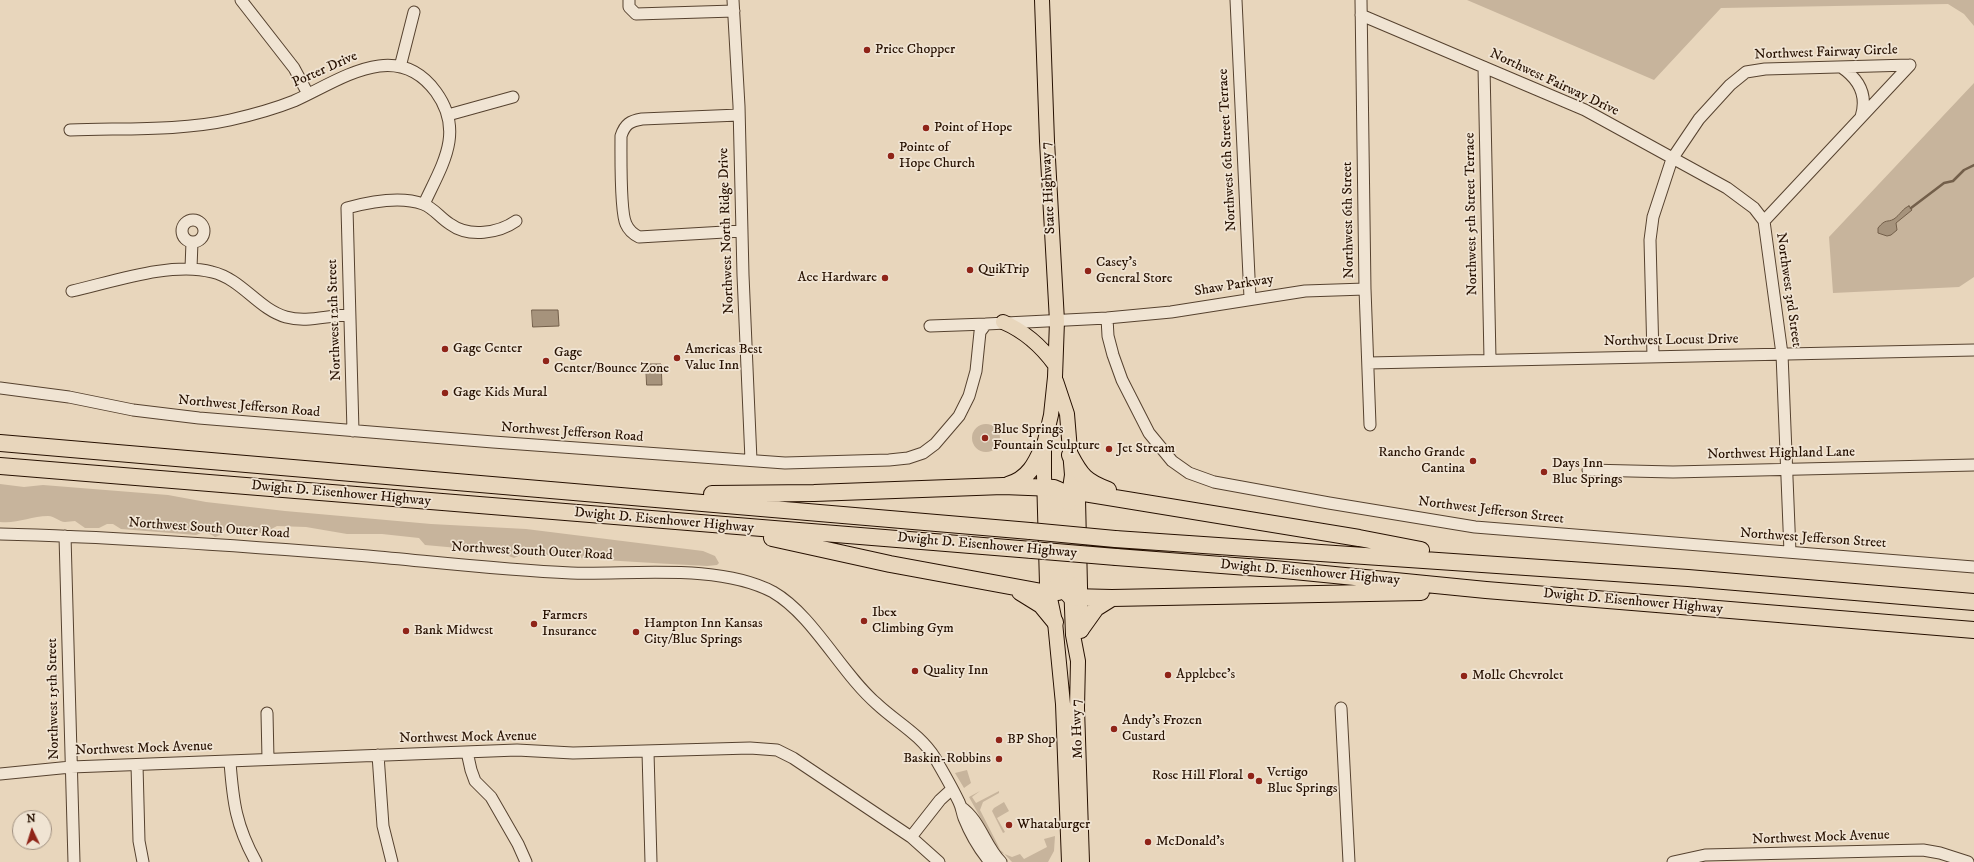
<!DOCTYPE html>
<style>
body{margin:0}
#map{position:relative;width:1974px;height:862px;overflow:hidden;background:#e8d6bc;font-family:"IM FELL DW Pica",serif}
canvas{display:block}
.north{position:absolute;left:12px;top:810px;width:40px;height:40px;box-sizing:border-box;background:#f0e4d3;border:1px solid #9f8f7f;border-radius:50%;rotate:356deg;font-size:11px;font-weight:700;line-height:16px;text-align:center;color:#261000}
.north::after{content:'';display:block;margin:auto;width:14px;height:18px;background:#8f2418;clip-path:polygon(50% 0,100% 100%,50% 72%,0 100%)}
</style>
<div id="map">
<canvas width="1974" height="862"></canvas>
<div class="north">N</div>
</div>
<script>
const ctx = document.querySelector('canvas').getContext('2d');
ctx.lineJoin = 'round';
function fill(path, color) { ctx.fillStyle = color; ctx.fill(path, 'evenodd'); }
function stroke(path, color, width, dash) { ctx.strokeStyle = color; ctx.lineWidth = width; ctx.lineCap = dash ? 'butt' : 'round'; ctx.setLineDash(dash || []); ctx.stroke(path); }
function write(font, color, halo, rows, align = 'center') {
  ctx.font = font + ' "IM FELL DW Pica",serif'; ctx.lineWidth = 3.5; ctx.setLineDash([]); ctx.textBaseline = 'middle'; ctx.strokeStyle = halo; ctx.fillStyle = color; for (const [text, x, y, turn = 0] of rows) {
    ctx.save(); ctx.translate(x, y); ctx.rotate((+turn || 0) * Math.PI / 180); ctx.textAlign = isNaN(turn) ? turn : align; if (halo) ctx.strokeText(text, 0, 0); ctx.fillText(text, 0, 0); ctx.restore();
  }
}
fill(new Path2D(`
 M1467 0H1974V26L1964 14 1948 4 1721 8 1654 80Z
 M1974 83V277L1959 287 1833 293 1829 237Z
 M972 438a14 14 0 1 1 28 0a14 14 0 1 1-28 0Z
 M0 484 24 487 43 485 168 495 206 502 285 511 431 524 526 529 703 551 715 556 719 563 717 565 707 566C646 563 586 559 525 553L514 558 491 549 477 547 469 549 425 545 419 538 382 534H347L306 527 277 526 264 533H260L256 528 251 526 239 529 232 526 224 530 223 534 215 537C207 532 205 531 196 535L121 529 113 524H107L99 528H85L75 521C72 521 68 522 65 522 59 522 55 516 48 516 31 516 17 524 0 522Z
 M967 770 971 783 964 788 955 773Z
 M980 791 972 797 976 803 999 791V793L983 802 980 810 1002 853 1012 857 1020 854 1024 859 1047 847 1044 839 1055 836 1054 851 1048 862H1012L995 844 969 797Z
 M1004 802 1009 811 997 818 1005 832 1003 833 992 811 994 808Z`), '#c7b49c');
const water = new Path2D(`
 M1909 206 1912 210 1896 223 1897 230 1891 235 1887 236 1878 233V228C1886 218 1887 223 1894 219 1900 215 1903 208 1909 206Z
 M532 310H558L559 326 533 327Z
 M646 364H661L662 385H647Z`);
fill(water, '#a6937c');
stroke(water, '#735f4a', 1);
stroke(new Path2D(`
 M1911 208 1944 183 1953 181 1964 170 1974 165`), '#735f4a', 2.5);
const minor = new Path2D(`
 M241 0 294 68 308 94
 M629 0V7L636 14 734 11
 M733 0 739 106 743 275 751 460
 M1236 0 1250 298
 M1361 0 1365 289 1370 425
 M1361 15 1585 110 1727 188 1754 208 1764 221
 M400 67 414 12
 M1484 67 1490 359
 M1841 67C1859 79 1868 95 1861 117
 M448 115 513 97
 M739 115 642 119C630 121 625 124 621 136 621 153 620 212 626 224 629 231 633 234 639 237L742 231
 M70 130C122 128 180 131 230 120 252 115 274 109 294 101 339 81 396 37 436 92 465 132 442 165 424 204
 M182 231a11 11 0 1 1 22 0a11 11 0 1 1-22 0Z
 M191 268 192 242
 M72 291C112 282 172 261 212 272 242 279 258 309 286 317 307 323 328 315 349 315
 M1107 318 1108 336 1113 355 1122 380 1149 433 1172 461 1189 473 1214 482 1329 503 1475 527 1974 567
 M930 326 986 324
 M1653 356 1650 240 1653 217 1672 159 1699 119 1730 85 1746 72 1765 69 1910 65
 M1368 363 1974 350
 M0 388 69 397 133 410 199 418 493 442 785 463 889 460 908 458 923 453 935 444 959 416 969 396 976 371 980 332 986 324 1107 318 1171 312 1305 291 1365 289
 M353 431 347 208C369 202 401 196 423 204 434 208 440 218 450 224 469 238 499 233 516 221
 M1588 470 1673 472 1974 465
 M0 534C123 537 245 546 368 556 435 562 503 570 571 573 632 575 718 563 773 592 813 615 841 673 877 704 896 722 920 734 935 758 943 772 952 787 959 802 962 808 962 813 964 818 970 833 980 850 990 862
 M65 536 74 862
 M1790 552 1782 354 1764 221 1910 65
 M1341 708 1349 862
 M267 713 268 759
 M467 752 471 770 475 781 491 797 518 844 526 862
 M648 752 651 862
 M378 755 383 826 392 862
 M230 762C233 802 236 826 256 862
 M137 765 139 841 143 862
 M0 774 71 767 517 750 573 753 750 748 777 750 793 758 911 837 939 862
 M961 807C980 820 985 846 1001 862
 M911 837 940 800 952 789
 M1673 862 1705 855 1923 850 1940 853 1968 862`);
const major = new Path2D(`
 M1042 0 1047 141 1057 321 1055 377 1051 415 1044 445V475L1047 584 1055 622 1063 704 1069 862
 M1003 322C1024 331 1042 347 1055 365
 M1056 381 1067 414 1072 475 1078 499 1081 631
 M1072 475 1068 502 1073 635 1078 661 1077 708 1082 862
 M1054 493 1058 586`);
const highway = new Path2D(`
 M0 443 1030 531
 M1070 455C1081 476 1086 482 1108 490
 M0 466 1032 550
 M1008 485C1029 479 1036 463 1044 445
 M712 494 814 493 1003 486 1054 488 1061 491 1068 502
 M1054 503 1070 492 1084 493 1359 538 1421 550
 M772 538 890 564 1042 592H1058L1071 585
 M1115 539 1688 578 1974 602
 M1116 557 1274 569 1486 590 1974 630
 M1057 576 1064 590 1071 597 1112 598 1421 592
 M1020 592 1041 605 1055 622
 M1081 629 1096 608 1112 598`);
stroke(minor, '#56422f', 13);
stroke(major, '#261000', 16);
stroke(highway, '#261000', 18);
stroke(minor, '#f0e4d3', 11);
stroke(major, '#e8d6bc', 14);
stroke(highway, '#e8d6bc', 16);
const highwayBridge = new Path2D(`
 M1030 531 1115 539
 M1032 550 1116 557`);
stroke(highwayBridge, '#261000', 18, []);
stroke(highwayBridge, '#e8d6bc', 16);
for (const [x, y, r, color] of [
 [867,50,4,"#8f2418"],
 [926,128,4,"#8f2418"],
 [891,156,4,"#8f2418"],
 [970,270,4,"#8f2418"],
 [1088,271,4,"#8f2418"],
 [885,278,4,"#8f2418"],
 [445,349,4,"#8f2418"],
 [677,358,4,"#8f2418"],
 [546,361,4,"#8f2418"],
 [445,393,4,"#8f2418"],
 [985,438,4,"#8f2418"],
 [1109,449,4,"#8f2418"],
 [1473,461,4,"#8f2418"],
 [1544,472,4,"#8f2418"],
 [864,621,4,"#8f2418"],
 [534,624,4,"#8f2418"],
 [406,631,4,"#8f2418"],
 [636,632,4,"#8f2418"],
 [915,671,4,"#8f2418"],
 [1168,675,4,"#8f2418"],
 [1464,676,4,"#8f2418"],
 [1114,729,4,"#8f2418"],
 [999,740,4,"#8f2418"],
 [999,759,4,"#8f2418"],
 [1251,776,4,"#8f2418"],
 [1259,781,4,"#8f2418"],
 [1009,825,4,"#8f2418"],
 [1148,842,4,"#8f2418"]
]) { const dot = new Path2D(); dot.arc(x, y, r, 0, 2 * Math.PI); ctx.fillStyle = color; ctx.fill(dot); stroke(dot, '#f0e4d3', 1.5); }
write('14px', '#261000', '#f0e4d3', [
 ["Price Chopper",875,50],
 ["Point of Hope",934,128],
 ["Pointe of",899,148],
 ["Hope Church",899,164],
 ["Casey's",1096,263],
 ["General Store",1096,279],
 ["QuikTrip",978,270],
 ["Ace Hardware",877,278,"right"],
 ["Gage Center",453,349],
 ["Americas Best",685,350],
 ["Value Inn",685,366],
 ["Gage",554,353],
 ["Center/Bounce Zone",554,369],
 ["Gage Kids Mural",453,393],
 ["Blue Springs",993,430],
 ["Fountain Sculpture",993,446],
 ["Jet Stream",1117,449],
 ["Rancho Grande",1465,453,"right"],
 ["Cantina",1465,469,"right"],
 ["Days Inn",1552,464],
 ["Blue Springs",1552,480],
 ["Ibex",872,613],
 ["Climbing Gym",872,629],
 ["Farmers",542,616],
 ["Insurance",542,632],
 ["Hampton Inn Kansas",644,624],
 ["City/Blue Springs",644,640],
 ["Bank Midwest",414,631],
 ["Quality Inn",923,671],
 ["Applebee's",1176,675],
 ["Molle Chevrolet",1472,676],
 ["Andy's Frozen",1122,721],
 ["Custard",1122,737],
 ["BP Shop",1007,740],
 ["Baskin-Robbins",991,759,"right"],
 ["Vertigo",1267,773],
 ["Blue Springs",1267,789],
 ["Rose Hill Floral",1243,776,"right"],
 ["Whataburger",1017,825],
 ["McDonald's",1156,842]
], 'left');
write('14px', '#261000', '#f0e4d3', [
 ["Northwest Fairway Circle",1826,53,-2],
 ["Porter Drive",325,70,-24],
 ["Northwest Fairway Drive",1554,83,25],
 ["Northwest 6th Street Terrace",1228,150,-93],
 ["State Highway 7",1049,188,-93],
 ["Northwest 5th Street Terrace",1472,214,-91],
 ["Northwest 6th Street",1349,220,-91],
 ["Northwest North Ridge Drive",727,231,-92],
 ["Shaw Parkway",1234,286,-9],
 ["Northwest 3rd Street",1788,290,82],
 ["Northwest 12th Street",335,320,-92],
 ["Northwest Locust Drive",1671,341,-1],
 ["Northwest Jefferson Road",249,407,5],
 ["Northwest Jefferson Road",572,433,4],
 ["Northwest Highland Lane",1781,454,-1],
 ["Dwight D. Eisenhower Highway",341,494,5],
 ["Northwest Jefferson Street",1491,511,7],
 ["Dwight D. Eisenhower Highway",664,521,5],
 ["Northwest South Outer Road",209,529,4],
 ["Northwest Jefferson Street",1813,539,4],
 ["Dwight D. Eisenhower Highway",987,546,5],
 ["Northwest South Outer Road",532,552,3],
 ["Dwight D. Eisenhower Highway",1310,573,5],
 ["Dwight D. Eisenhower Highway",1633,602,5],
 ["Northwest 15th Street",54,699,-91],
 ["Mo Hwy 7",1078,729,-92],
 ["Northwest Mock Avenue",468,738,-1],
 ["Northwest Mock Avenue",144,749,-2],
 ["Northwest Mock Avenue",1821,838,-2]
]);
</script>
